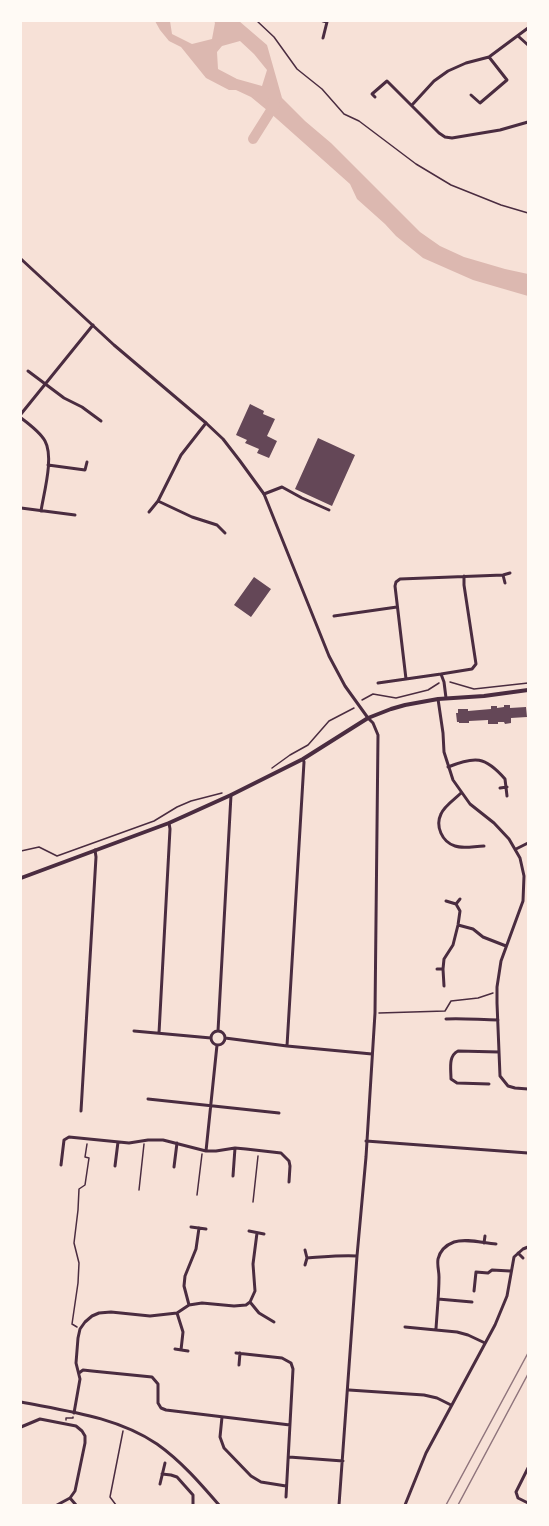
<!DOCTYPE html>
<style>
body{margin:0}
#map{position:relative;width:549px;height:1526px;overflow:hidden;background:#f7e1d7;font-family:"Times New Roman",serif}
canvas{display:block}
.frame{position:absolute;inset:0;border:22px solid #fffaf5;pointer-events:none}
</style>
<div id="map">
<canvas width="549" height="1526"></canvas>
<div class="frame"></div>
</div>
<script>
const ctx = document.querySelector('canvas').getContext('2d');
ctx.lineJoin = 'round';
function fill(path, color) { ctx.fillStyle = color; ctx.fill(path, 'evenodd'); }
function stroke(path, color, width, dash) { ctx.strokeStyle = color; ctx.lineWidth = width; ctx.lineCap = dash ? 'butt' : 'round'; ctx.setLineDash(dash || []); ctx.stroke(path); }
fill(new Path2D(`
 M155 21H170L172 34 192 44 212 39 215 23 214 21H239L267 45 282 98 305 121 331 143 420 232 440 246 464 257 505 269 528 274V296L473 280 423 258 396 236 385 224 357 199 350 184 268 111 251 97 236 90H229L206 78 181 47 169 41 160 30ZM240 41 254 54 267 70 262 86 237 79 218 69 217 52 222 46Z`), '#dcb8b0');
stroke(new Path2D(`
 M253 139 275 104 272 102`), '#dcb8b0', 10);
fill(new Path2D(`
 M250 404 264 411 263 414 275 419 267 436 277 441 269 458 257 453 259 449 245 443 247 440 236 435Z
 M318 438 355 455 332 506 295 489Z
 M254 577 271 589 251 617 234 605Z
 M504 705H510V708L526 707 527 717 511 718V723L505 724 504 722H498V724H488V720L469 721V723H459V722H457L456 713H458V709H468V711L491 709V706H497V708L504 707Z`), '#644757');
stroke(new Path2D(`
 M257 21 274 37 297 69 322 89 344 114 359 121 416 164 451 185 501 205 528 213
 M450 682 474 689 528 683
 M362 700 373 694 396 698 428 690 439 683
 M272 768 290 755 308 745 329 721 354 708
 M21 851 39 847 57 856 154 821 177 807 191 801 222 793
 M379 1013 445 1011 451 1001 478 998 493 993
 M139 1190 144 1144
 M197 1195 202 1154
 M253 1202 258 1156
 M77 1327 72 1324 78 1283 79 1263 74 1243 78 1210 79 1189 85 1185 89 1158 85 1157 87 1144
 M66 1420V1418H73V1417
 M116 1505 110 1497 123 1431`), '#4a2c40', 1.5);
stroke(new Path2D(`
 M518 36 528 45
 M323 38 327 22 323 21
 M471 95 480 103 507 80 489 57
 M375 97 372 94 387 81 439 133 445 137 452 138 500 130 528 122
 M412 105 434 81 448 71 466 63 489 57 528 28
 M28 371 64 398 82 407 101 421
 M21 414 93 325
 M21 418C29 424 40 432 45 441 54 457 44 492 41 511
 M48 465 85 470 87 462
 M264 494 282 487 302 498 329 510
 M158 501 192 517 217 525 225 533
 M21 508 75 515
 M149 512 158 501 181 455 206 423
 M503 575 505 583
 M334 616 397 607
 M441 674 472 669 476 664 464 585V576
 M406 679 395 586 396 582 400 579 503 575 510 573
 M378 683 441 674 444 682 446 698
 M438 699 443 733 444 752 453 780 470 804 494 823 509 839 520 858 524 876 523 901 501 961 497 987V1003L500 1076 508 1086 515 1088 528 1089
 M448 767C475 756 485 756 505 779L507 796
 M500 788 507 787
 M461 793C455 799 444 806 441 814 435 826 442 842 455 846 463 849 475 846 484 846
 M516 849 528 843
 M456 904 460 899
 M458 925 473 929 483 937 506 946
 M437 969H443
 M444 986 443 969 444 959 453 945 458 925 460 911 456 904 446 901
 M446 1019C464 1018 481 1020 498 1020
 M134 1031 211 1038
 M218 1031 231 795
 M211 1038a7 7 0 1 1 14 0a7 7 0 1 1-14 0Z
 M159 1033 170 829 169 823
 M225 1038 287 1046 372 1054
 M287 1046 304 762 303 759
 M489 1084 457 1083 451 1079C451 1069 448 1056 458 1051L499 1052
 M148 1099 279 1113
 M81 1111 96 857 95 850
 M366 1141 528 1153
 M206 1151 217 1045
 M61 1165 64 1140 69 1137 129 1143 148 1140H163L206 1151H216L235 1148 246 1149 281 1153 289 1161 290 1166 289 1182
 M115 1166 118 1142
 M174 1167 177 1143
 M233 1176 235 1148
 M191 1227 206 1229
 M249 1231 264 1234
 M484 1243 485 1236
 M305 1250 307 1258C324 1257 339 1255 357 1256
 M518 1253 523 1258
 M305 1265 307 1258
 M474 1291 476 1272 488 1273 492 1270 510 1271
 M438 1299 472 1302
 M250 1302 259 1313 274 1322
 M189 1305 184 1286 185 1276 196 1249 199 1228
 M177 1313 183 1332 181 1350
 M405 1327 457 1332 468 1335 485 1343
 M436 1329C437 1312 439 1295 439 1277 439 1271 437 1265 438 1259 440 1251 446 1245 454 1242 466 1238 483 1243 496 1244
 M175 1349 188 1351
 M236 1353 282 1358 291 1363 293 1369 286 1497
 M239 1365 240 1353
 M79 1373 83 1370 92 1371 152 1377 158 1384V1403L161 1408 166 1410 290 1425
 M349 1390 424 1395 437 1398 451 1405
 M74 1413 80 1379 76 1363 78 1338 80 1329 85 1322 92 1316 99 1313 111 1312 150 1316 177 1313 189 1305 202 1303 234 1306 246 1305 250 1302 255 1291 253 1264 257 1233
 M222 1417 220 1437 224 1448 251 1476 261 1482 286 1486
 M21 1427 40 1419 76 1426 82 1431 85 1436V1443L75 1491 70 1498 57 1505
 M289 1457 343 1461
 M528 1468 516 1492 518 1498 528 1503
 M162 1474 171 1475 177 1477 193 1495V1505
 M160 1484 165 1463
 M70 1498 76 1505
 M339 1505 357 1256 366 1157 375 1013 378 735 373 723 368 718
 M405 1505 426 1453 495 1325 507 1296 514 1257 523 1249 528 1247`), '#4a2c40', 3);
stroke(new Path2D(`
 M21 259 114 345 206 423 223 439 240 461 264 494 329 656 345 686 368 718
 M21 1402C67 1411 117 1417 157 1444 181 1461 200 1483 219 1505`), '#4a2c40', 3);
stroke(new Path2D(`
 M21 878 169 823 231 795 303 759 368 718 391 709 405 705 438 699 484 696 528 690`), '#4a2c40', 4);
stroke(new Path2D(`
 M446 1505 528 1353
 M458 1505 528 1374`), '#8f747c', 1.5);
</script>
